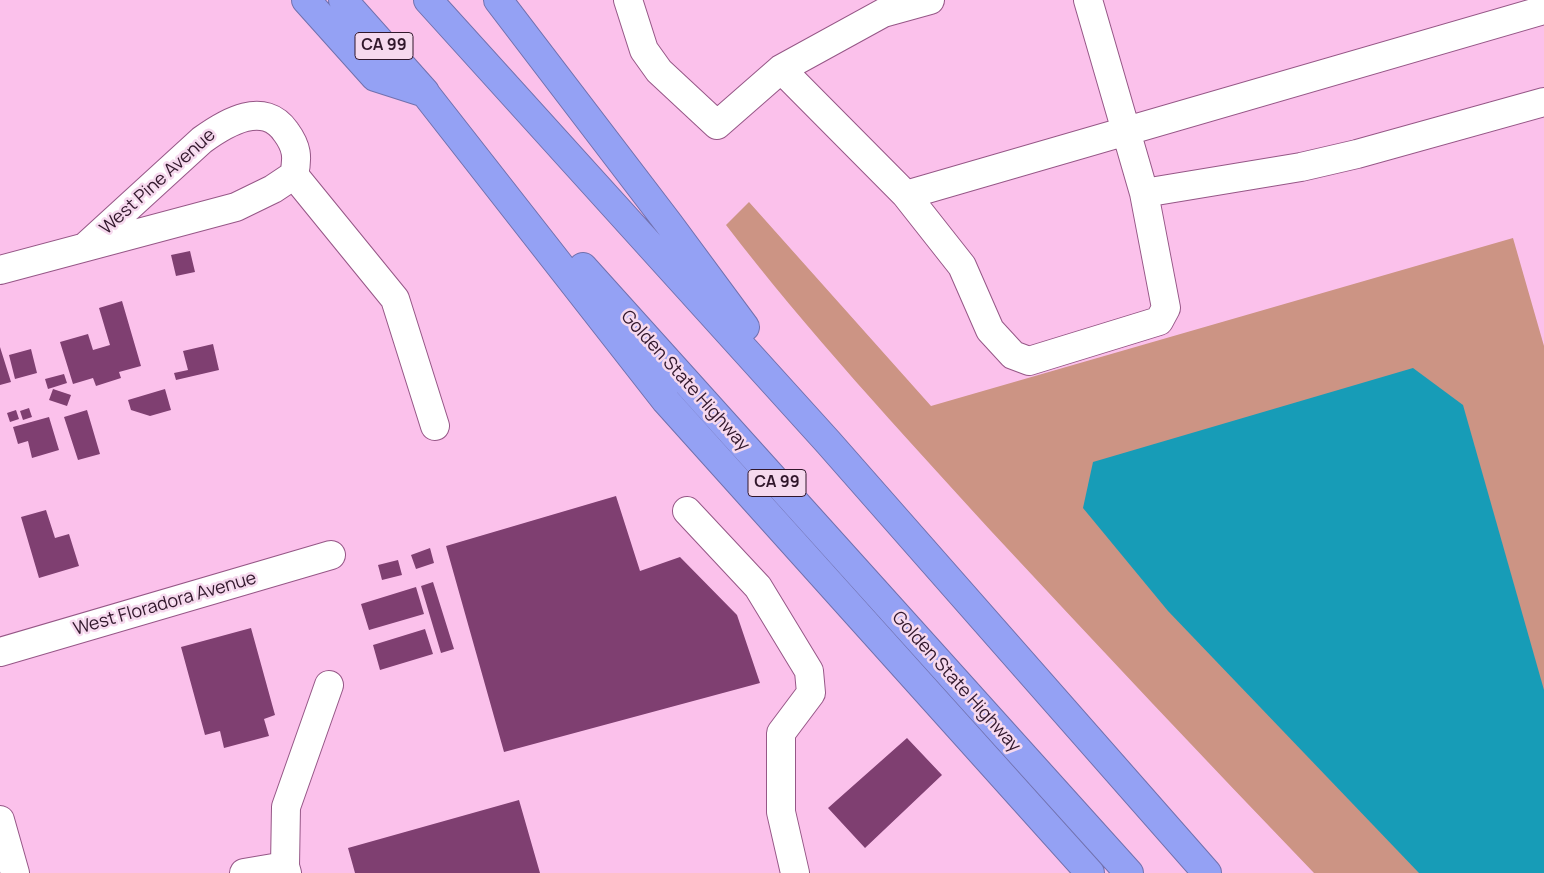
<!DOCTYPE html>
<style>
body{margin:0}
canvas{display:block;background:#fbc1eb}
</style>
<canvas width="1544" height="873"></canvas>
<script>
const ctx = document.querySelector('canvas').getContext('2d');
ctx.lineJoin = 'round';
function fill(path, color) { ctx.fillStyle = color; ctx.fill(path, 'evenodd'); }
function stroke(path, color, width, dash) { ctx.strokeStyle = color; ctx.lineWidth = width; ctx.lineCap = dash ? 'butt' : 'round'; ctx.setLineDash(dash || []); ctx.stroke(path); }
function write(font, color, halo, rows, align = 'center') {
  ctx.font = font + ' Manrope,sans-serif'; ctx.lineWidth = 5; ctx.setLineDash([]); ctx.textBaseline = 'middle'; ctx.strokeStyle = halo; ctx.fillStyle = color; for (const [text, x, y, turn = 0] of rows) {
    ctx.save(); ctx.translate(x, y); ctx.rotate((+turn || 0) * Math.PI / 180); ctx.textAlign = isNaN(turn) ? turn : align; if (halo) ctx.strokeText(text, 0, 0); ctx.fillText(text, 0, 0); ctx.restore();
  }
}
fill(new Path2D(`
 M749 202 931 406 1513 238 1544 346V873H1314C1205 760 1098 646 991 531 900 431 808 332 726 225Z`), '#cc9484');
fill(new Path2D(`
 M1413 368 1463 405 1544 690V873H1419L1168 611 1083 508 1093 462Z`), '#179cb7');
fill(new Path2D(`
 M190 251 195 272 176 276 171 255Z
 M122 301 141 366 119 372 121 378 96 386 93 378 73 384 60 342 88 334 93 350 110 345 99 308Z
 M213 344 219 370 176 380 174 373 188 370 183 351Z
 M0 347 11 382 0 385Z
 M31 349 37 373 15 379 9 355Z
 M64 374 67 383 48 389 45 379Z
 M53 389 71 395 67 406 49 400Z
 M165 389 171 410 150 416 131 410 128 400Z
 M29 408 32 417 23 420 20 411Z
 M16 410 19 419 10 422 7 413Z
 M87 410 100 454 78 460 64 417Z
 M49 417 59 450 32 458 28 441 18 444 13 427Z
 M616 496 640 571 680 557 737 615 760 683 504 752 446 546Z
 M46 510 55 538 69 534 79 566 39 578 21 517Z
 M430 548 434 563 416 569 411 555Z
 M398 560 402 575 382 580 378 565Z
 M433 582 454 649 441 653 421 586Z
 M416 587 424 614 369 630 361 604Z
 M251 628 275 715 264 719 269 736 224 748 220 731 205 735 181 647Z
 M425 629 433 654 380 670 373 645Z
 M907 738 942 775 865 848 828 808Z
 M519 800 540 873H355L348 848Z`), '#7f3f71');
const minor = new Path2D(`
 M628 0 644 50 659 71 717 125 781 69 883 13 930 0
 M781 69 906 195 962 266 990 330 1013 355 1029 361 1159 321 1166 308 1144 193 1088 0
 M294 175 395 299 435 426
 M1144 193 1301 167 1357 154 1544 102
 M906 195 1544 10
 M0 270 236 207 273 189 294 175C298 157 297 147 286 132 264 100 227 122 202 140L86 246
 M687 511 758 587 809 671 811 693 781 733V812L795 873
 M0 652 331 555
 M0 820 15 873
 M244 873 285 866
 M287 873 285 866 286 807 329 685`);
const highway = new Path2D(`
 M306 0 375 77 425 93 666 401 1090 873
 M343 0 425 92
 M428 0 828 442 1207 873
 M498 0 669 224 745 327
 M583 267 1129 873`);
stroke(minor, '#965787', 30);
stroke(highway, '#7171ae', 30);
stroke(minor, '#fff', 28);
stroke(highway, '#94a1f4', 28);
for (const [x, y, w] of [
 [384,46,58],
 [777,483,58]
]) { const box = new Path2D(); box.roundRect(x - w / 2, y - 13.5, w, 27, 4); ctx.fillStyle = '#f6d9ee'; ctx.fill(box); stroke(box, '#31172b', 1); }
write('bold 16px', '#31172b', null, [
 ["CA 99",384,46],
 ["CA 99",777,483]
]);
write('18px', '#31172b', '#f6d9ee', [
 ["West Pine Avenue",158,182,-42],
 ["Golden State Highway",685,381,48],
 ["West Floradora Avenue",165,604,-16],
 ["Golden State Highway",956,682,48]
]);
</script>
